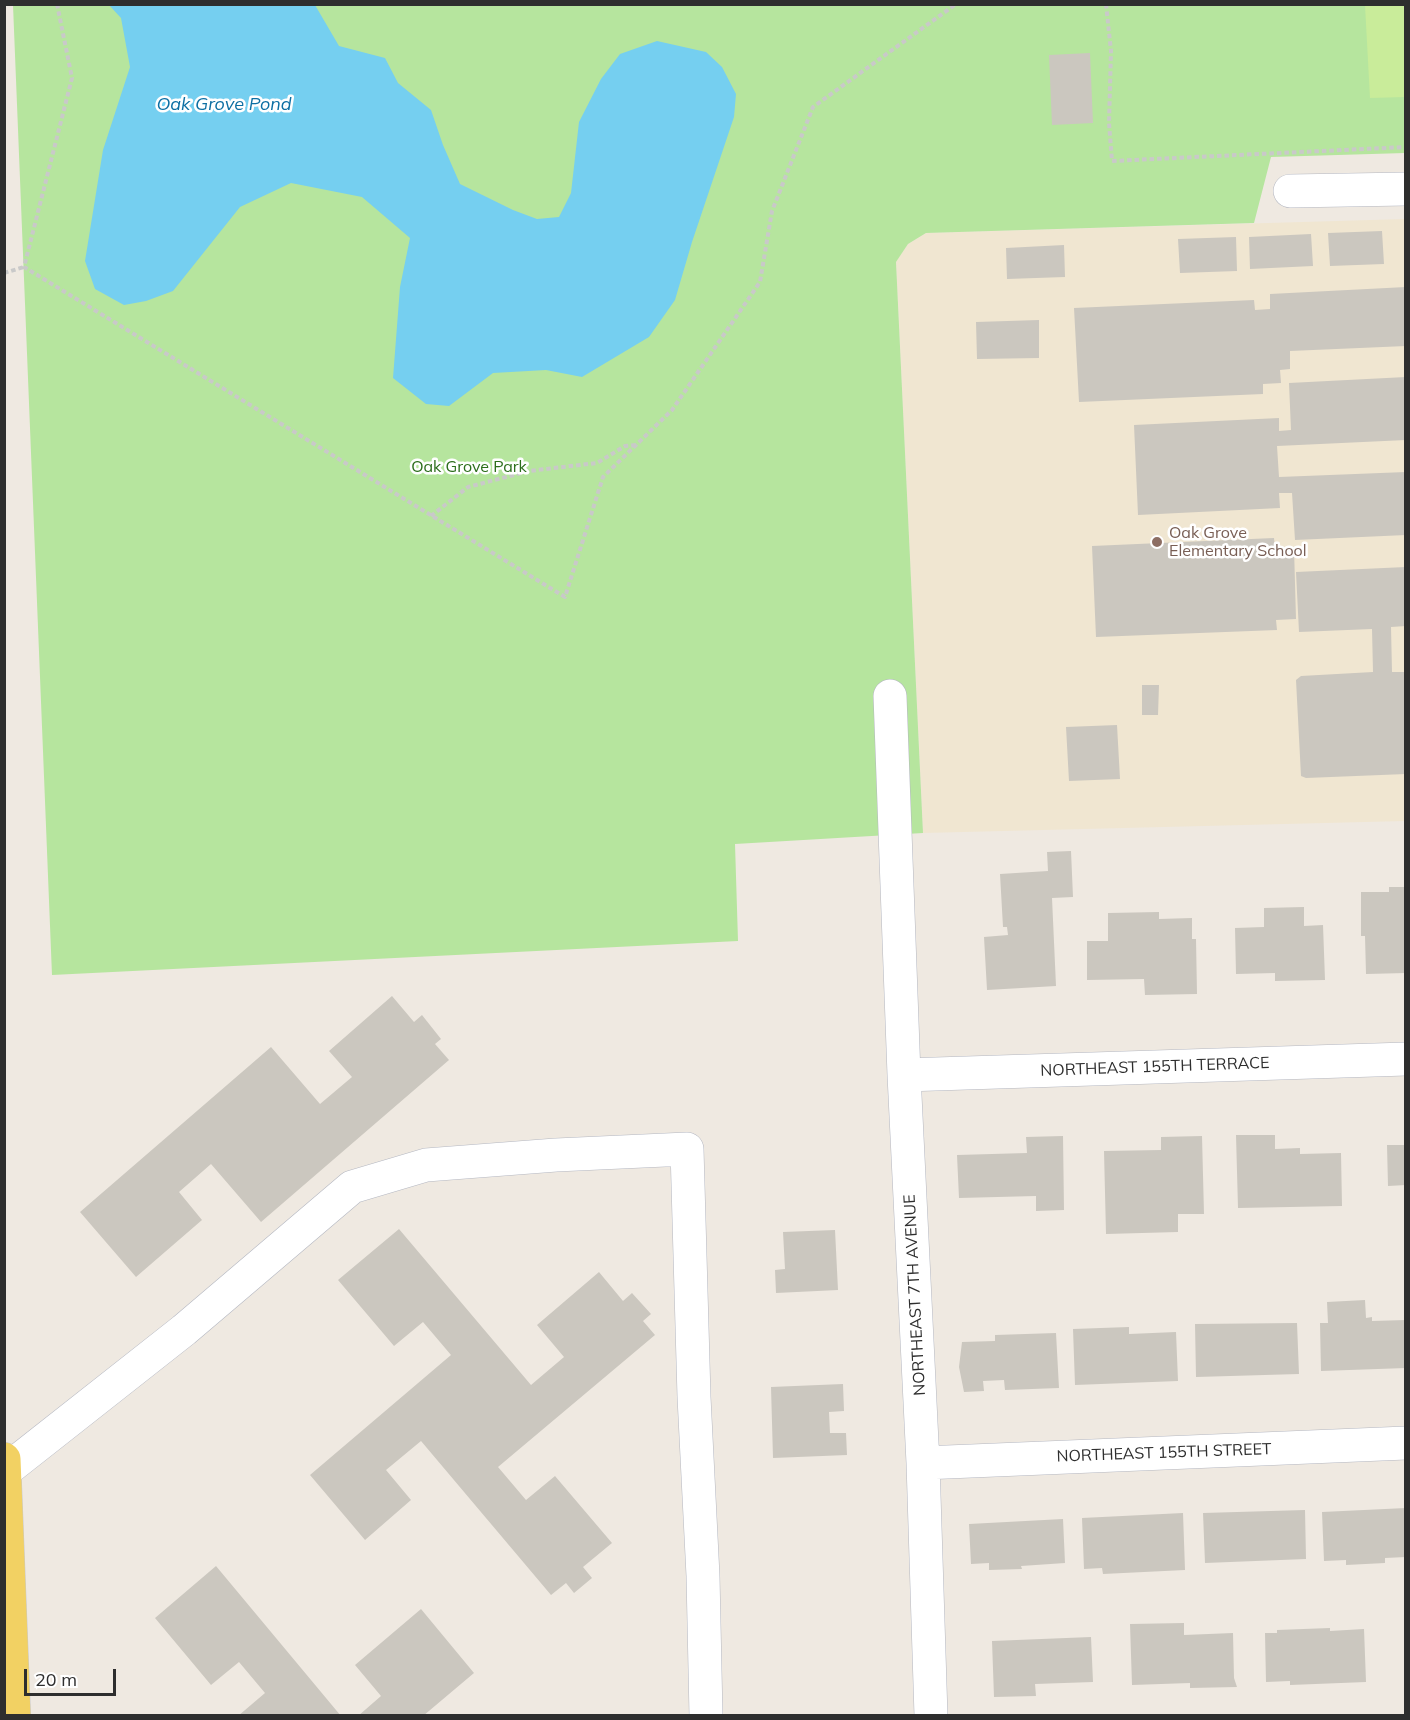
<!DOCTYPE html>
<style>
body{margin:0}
#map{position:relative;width:1410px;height:1720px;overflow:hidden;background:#efe9e1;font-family:Mulish,sans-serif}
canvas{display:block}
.frame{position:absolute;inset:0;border:6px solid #2e2e2e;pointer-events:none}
.scale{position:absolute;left:24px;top:1669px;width:92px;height:27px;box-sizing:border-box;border:3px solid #2e2e2e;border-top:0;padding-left:8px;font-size:18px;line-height:21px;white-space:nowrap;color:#2e2e2e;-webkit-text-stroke:4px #fff;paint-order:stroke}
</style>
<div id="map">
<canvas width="1410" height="1720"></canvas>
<div class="frame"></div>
<div class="scale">20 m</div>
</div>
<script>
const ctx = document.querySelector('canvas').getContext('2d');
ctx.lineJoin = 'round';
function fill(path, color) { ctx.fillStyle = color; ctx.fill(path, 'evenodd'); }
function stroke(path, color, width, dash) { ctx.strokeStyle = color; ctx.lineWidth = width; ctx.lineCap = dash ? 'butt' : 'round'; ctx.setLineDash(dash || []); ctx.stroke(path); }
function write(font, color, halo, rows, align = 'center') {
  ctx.font = font + ' Mulish,sans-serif'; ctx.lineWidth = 5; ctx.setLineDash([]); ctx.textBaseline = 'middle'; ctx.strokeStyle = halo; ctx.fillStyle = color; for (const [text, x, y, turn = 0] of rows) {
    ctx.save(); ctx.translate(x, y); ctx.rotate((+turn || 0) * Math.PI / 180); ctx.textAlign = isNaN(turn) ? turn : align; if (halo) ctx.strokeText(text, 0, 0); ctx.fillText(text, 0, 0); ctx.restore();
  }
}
fill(new Path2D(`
 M1405 219V821L923 833 896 262 908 244 926 233Z`), '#f0e6d1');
fill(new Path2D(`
 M13 5H1405V153L1271 157 1254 223 926 233 908 244 896 262 923 833 735 844 738 941 52 975Z`), '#b6e59e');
fill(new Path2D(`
 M1365 5H1405V97L1370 98Z`), '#c9ec9a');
fill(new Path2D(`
 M109 5H315L339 46 385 58 398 83 431 110 443 145 460 184 513 210 537 219 559 217 571 193 579 122 601 79 620 54 657 41 706 52 722 67 736 94 734 117 692 242 675 300 649 337 582 377 546 370 493 373 449 406 426 404 393 378 400 287 410 238 362 197 291 183 240 207 173 291 146 301 124 305 95 289 85 261 103 150 130 67 121 18Z`), '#75cff0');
fill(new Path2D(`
 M1090 53 1093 123 1052 125 1049 55Z
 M1382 231 1384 264 1330 266 1328 233Z
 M1311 234 1313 266 1250 269 1249 237Z
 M1236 237 1237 271 1180 273 1178 239Z
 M1064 245 1065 277 1007 279 1006 248Z
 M1406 287V346L1290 351V369L1280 370 1281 383 1263 384V394L1079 402 1074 308 1254 300 1255 310 1270 309V294Z
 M1039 320V358L977 359 976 322Z
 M1406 377V440L1277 446 1279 477 1406 472V535L1295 540 1292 493H1279L1280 508 1138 515 1134 425 1279 418V431L1291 430 1289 383Z
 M1274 538 1275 549 1294 548 1296 619 1276 620 1277 630 1096 637 1092 546Z
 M1406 567V626L1391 627 1392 672H1406V774L1306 778 1301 776 1296 680 1301 676 1373 672 1372 629 1299 632 1296 572Z
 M1142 685H1159L1158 715H1142Z
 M1117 725 1120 779 1069 781 1066 727Z
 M1071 851 1073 897 1052 898 1056 986 987 990 984 937 1008 935 1007 927H1003L1000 874 1048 871 1047 852Z
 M1389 887H1406V973L1366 974 1365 936H1361V892H1389Z
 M1304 907V926L1323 925 1325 980 1275 981V973L1236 974 1235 928 1264 927V908Z
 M1159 912V919L1192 918V939H1196L1197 994 1145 995 1144 979 1087 980V941H1108V913Z
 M392 996 414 1022 422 1015 441 1039 435 1044 449 1060 261 1222 211 1164 179 1192 202 1220 136 1277 80 1212 271 1047 320 1104 352 1077 329 1051Z
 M1236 1135H1275V1149L1300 1148V1154L1341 1153 1342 1206 1238 1208Z
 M1063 1136 1064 1210 1036 1211V1196L959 1198 957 1155 1027 1153 1026 1137Z
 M1202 1136 1204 1214H1178V1232L1106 1234 1104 1151 1161 1150V1137Z
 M1387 1145H1406V1185L1388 1186Z
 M399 1229 531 1385 564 1357 537 1325 599 1272 623 1301 632 1293 651 1314 643 1321 655 1335 498 1467 526 1500 555 1476 612 1543 583 1567 592 1578 574 1593 566 1583 551 1595 421 1441 386 1470 411 1500 365 1540 310 1475 451 1355 423 1322 394 1346 338 1280Z
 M835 1230 838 1290 776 1293 775 1270 785 1269 783 1232Z
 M1365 1300 1366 1318 1372 1317V1321L1406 1320V1368L1321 1371 1320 1323H1328L1327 1302Z
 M1297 1323 1299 1374 1196 1377 1195 1324Z
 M1129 1327V1334L1176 1332 1178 1381 1075 1385 1073 1329Z
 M1056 1333 1059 1388 1005 1390 1004 1380 983 1381 984 1391 964 1392 959 1367 962 1342 995 1341V1335Z
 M843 1384 844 1411 829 1412 830 1433H846L847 1455 773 1458 771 1387Z
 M1406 1508V1557L1385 1558V1563L1346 1565V1560L1324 1561 1322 1512Z
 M1305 1510 1306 1559 1205 1563 1203 1513Z
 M1183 1513 1185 1570 1103 1574 1102 1568 1084 1569 1082 1518Z
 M1063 1519 1065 1563 1021 1566 1022 1569 989 1570V1563L971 1564 969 1524Z
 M216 1566 341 1716H238L265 1693 239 1662 211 1685 155 1618Z
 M421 1609 474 1673 423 1716H358L381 1696 355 1665Z
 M1184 1623V1635L1233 1633 1234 1678 1237 1687 1190 1688V1683L1132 1685 1130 1624Z
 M1330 1628V1631L1364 1629 1366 1682 1290 1685V1681L1266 1682 1265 1633H1277V1630Z
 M1091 1637 1093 1682 1035 1684 1036 1696 994 1697 992 1641Z`), '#cbc7bf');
const minor = new Path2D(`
 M1290 191 1406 189
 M890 696 904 1075 923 1463 931 1716
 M904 1075 1406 1059
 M923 1463 1406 1443
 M5 1471 184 1330 352 1187 426 1165 556 1155 687 1149 694 1397 703 1576 706 1716`);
const major = new Path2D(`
 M4 1459 14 1716`);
stroke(minor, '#b4b7c1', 34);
stroke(major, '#c9c9c9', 34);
stroke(new Path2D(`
 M57 4 72 78 24 267 565 597 603 477 672 410 760 282 772 211 813 107 956 4
 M1106 4 1111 51 1109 123 1112 161 1406 147
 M4 273 24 267
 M431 516 468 487 529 471 597 463 625 446 636 445`), '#c9c9c9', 4, [4.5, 3]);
stroke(minor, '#fff', 33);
stroke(major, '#f2d163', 33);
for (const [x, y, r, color] of [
 [1157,542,6,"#8d6e63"]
]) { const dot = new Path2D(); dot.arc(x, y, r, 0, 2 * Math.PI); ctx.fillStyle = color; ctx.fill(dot); stroke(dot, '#fff', 2); }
write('16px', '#2c6e1b', '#fff', [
 ["Oak Grove Park",469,467]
]);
write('16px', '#785e54', '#fff', [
 ["Oak Grove",1169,533],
 ["Elementary School",1169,551]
], 'left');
write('16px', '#2e2e2e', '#fff', [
 ["NORTHEAST 155TH TERRACE",1155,1067,-2],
 ["NORTHEAST 7TH AVENUE",915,1295,-93],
 ["NORTHEAST 155TH STREET",1164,1453,-2]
]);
write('italic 18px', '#0d6fa3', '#fff', [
 ["Oak Grove Pond",224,105]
]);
</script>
